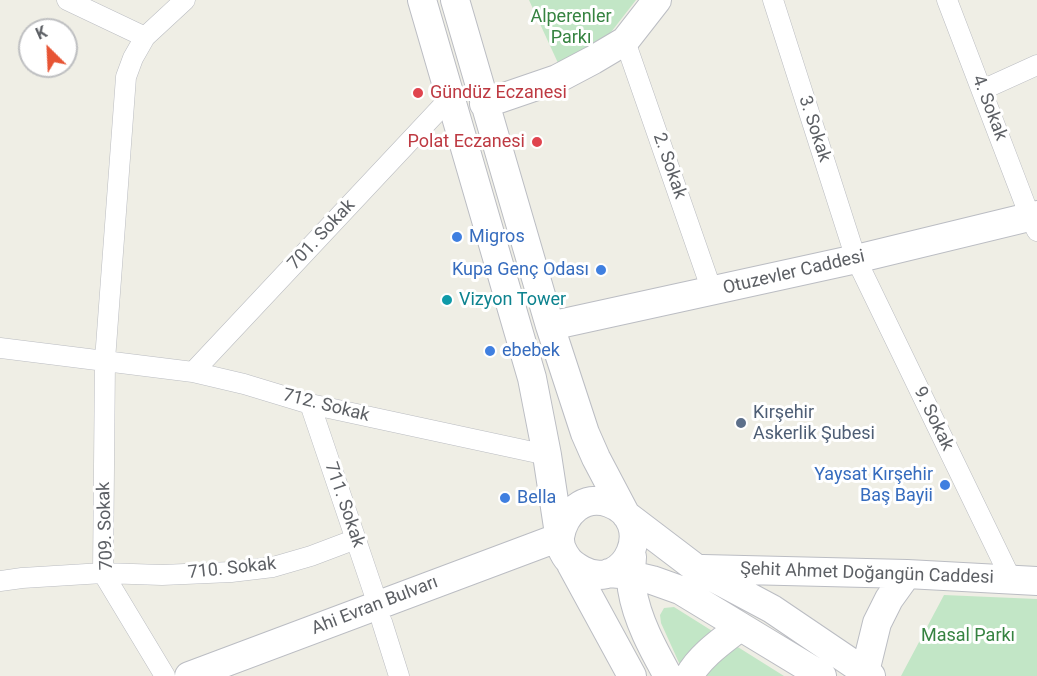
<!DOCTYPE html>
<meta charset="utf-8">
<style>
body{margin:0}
#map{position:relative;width:1037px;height:676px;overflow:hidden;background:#efeee5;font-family:Roboto,sans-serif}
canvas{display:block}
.north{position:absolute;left:18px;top:18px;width:60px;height:60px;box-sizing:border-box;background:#fff;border:2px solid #bebfc1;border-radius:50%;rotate:336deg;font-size:16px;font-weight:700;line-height:24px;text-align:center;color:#5d6065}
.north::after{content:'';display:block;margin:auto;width:21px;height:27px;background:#e75434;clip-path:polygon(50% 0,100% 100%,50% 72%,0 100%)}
</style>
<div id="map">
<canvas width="1037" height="676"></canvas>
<div class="north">K</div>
</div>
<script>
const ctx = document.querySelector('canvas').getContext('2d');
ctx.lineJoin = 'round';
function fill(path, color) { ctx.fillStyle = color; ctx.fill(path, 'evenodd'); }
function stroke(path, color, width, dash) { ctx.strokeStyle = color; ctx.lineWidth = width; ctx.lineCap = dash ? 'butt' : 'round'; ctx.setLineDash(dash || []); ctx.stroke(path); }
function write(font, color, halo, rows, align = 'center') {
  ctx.font = font + ' Roboto,sans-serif'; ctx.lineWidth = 6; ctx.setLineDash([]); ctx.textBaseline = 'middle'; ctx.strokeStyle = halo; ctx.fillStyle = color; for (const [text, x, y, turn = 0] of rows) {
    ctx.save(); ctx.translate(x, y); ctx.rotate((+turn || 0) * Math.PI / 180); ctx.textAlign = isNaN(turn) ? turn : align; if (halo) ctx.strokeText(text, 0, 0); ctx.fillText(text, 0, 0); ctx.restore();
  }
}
fill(new Path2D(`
 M529 0H636L608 36 583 52 558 63Z
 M944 595 1037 599V676H901Z
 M674 607 784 676H685L661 623 660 615 664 608Z`), '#c2e6c6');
const street = new Path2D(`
 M67 0 145 37
 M773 0 856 259 1011 579
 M947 0 1030 217 1037 231
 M625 41 712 291
 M982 90 1037 65
 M0 348 193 372 244 384 310 404 547 455
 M193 372 450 98
 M310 404 378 605
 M0 581 22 578 103 573 162 575 231 572 273 567 311 556 356 539
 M382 622 399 676
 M165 676 103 573 105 360 126 77 133 58 145 37 185 0`);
const secondary = new Path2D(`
 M422 0 532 378 547 455 561 547C566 559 571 564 582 570 626 594 658 521 609 503 584 494 564 513 560 537
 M455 0 550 326 585 433 596 458 626 515 697 569 772 609 871 676
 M484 104 557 79 593 60 625 41 657 0
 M550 326 856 259 1037 215
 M632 557C631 568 631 578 632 589 637 620 653 649 668 676
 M571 564 632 676
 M703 569 907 574 1037 581
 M609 573 631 575 652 580 680 590 822 676
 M865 672 877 623 889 599 907 574
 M189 676 560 537
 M689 676C700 656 722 641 740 627`);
stroke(street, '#babcc1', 21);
stroke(secondary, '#bbbdc3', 30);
stroke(street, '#fff', 20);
stroke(secondary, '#fff', 28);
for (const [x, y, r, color] of [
 [418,93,6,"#e0444e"],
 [537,142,6,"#e0444e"],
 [457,237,6,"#3f7fe0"],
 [601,270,6,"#3f7fe0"],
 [447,300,6,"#0f9aa8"],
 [490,351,6,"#3f7fe0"],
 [741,423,6,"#5c6f8a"],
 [945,485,6,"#3f7fe0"],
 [505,498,6,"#3f7fe0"]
]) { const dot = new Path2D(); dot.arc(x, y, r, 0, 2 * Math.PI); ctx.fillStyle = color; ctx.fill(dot); stroke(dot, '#fff', 2); }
write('18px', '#368341', '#fff', [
 ["Alperenler",571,17],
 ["Parkı",571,38],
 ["Masal Parkı",968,636]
]);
write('18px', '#be3a42', '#fff', [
 ["Gündüz Eczanesi",430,93],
 ["Polat Eczanesi",525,142,"right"]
], 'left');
write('18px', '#5d6065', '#fff', [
 ["4. Sokak",989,108,69],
 ["3. Sokak",814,129,72],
 ["2. Sokak",669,166,71],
 ["701. Sokak",322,235,-47],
 ["Otuzevler Caddesi",794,273,-13],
 ["712. Sokak",326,406,14],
 ["9. Sokak",933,419,64],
 ["711. Sokak",344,505,71],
 ["709. Sokak",106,526,-92],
 ["710. Sokak",232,569,-6],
 ["Şehit Ahmet Doğangün Caddesi",867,574,2],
 ["Ahi Evran Bulvarı",375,606,-21]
]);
write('18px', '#366cbe', '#fff', [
 ["Migros",469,237],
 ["Kupa Genç Odası",589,270,"right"],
 ["ebebek",502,351],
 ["Yaysat Kırşehir",933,475,"right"],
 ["Baş Bayii",933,496,"right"],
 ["Bella",517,498]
], 'left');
write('18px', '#0d838f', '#fff', [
 ["Vizyon Tower",459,300]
], 'left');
write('18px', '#4e5e75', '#fff', [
 ["Kırşehir",753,413],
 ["Askerlik Şubesi",753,434]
], 'left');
</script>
